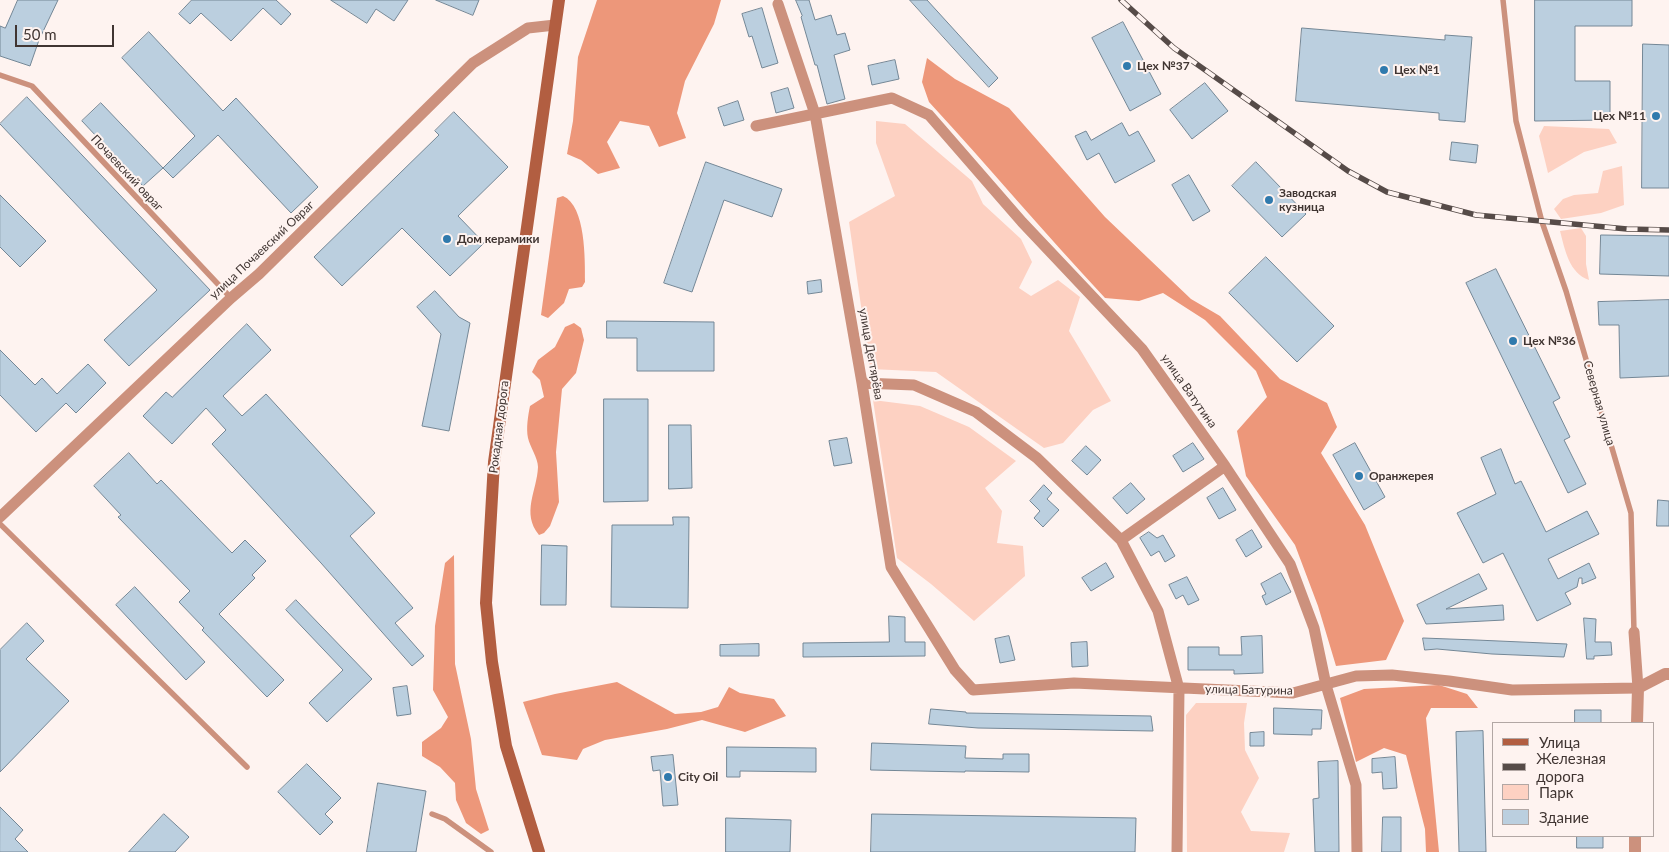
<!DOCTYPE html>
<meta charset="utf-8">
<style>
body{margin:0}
#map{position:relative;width:1669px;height:852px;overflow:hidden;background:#fef3f0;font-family:Lato,sans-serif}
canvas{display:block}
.legend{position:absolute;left:1492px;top:722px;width:162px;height:115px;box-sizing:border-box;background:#fef3f0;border:1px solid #b2a7a4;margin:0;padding:6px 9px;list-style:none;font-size:15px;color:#403532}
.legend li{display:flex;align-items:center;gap:10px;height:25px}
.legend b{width:25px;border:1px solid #b2a7a4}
.scale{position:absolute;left:15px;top:25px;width:99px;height:22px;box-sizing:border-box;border:2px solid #403532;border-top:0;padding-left:6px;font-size:15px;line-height:18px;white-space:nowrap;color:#403532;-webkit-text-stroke:4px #fef3f0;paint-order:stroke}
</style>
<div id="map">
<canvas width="1669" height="852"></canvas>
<ul class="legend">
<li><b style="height:6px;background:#b25e41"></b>Улица</li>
<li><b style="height:6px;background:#564b48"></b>Железная дорога</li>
<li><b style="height:14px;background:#fdd1c2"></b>Парк</li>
<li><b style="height:14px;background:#bbcfdf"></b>Здание</li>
</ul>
<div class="scale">50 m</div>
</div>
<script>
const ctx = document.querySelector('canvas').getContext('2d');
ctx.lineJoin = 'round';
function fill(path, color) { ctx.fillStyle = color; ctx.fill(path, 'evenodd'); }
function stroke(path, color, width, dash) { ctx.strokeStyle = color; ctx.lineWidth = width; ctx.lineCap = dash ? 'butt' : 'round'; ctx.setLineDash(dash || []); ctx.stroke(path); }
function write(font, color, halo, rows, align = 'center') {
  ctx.font = font + ' Lato,sans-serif'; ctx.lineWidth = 4; ctx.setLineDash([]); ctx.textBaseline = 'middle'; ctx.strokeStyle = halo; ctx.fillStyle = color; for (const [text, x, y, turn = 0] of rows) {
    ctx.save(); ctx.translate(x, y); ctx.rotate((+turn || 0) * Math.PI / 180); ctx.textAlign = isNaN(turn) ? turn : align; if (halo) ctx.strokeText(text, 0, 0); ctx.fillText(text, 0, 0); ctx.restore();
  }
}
fill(new Path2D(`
 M876 121 905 124 972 181 983 204 1021 239 1032 262 1019 288 1031 296 1058 280 1080 297 1069 331 1111 401 1093 410 1063 443 1044 448 936 372 870 369 849 222 895 196 876 143Z
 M1544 126 1609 129 1617 143 1584 152 1548 173 1539 136Z
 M1622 166 1624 205 1601 213 1561 219 1554 209 1563 199 1574 195 1598 193 1603 171Z
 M1581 228 1586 236V264L1589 280C1569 273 1565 250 1560 231Z
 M873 400 920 406 969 427 1016 461 985 488 1002 511 997 543 1023 546 1025 576 974 621 931 584 897 558Z
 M1196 703H1247L1244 723 1245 750 1259 778 1241 812 1251 831 1290 833 1284 852H1187L1186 715Z`), '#fdd1c2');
fill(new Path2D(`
 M597 0H721L714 24 685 81 677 113 686 138 659 147 649 126 620 121 607 142 620 168 598 174 581 160 567 154 573 121 578 57Z
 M927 58 955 79 1009 108 1105 217 1191 299 1220 316 1280 379 1327 403 1337 427 1321 453 1365 525 1404 621 1386 660 1336 666 1318 606 1295 545 1246 476 1237 431 1267 397 1256 371 1205 320 1163 293 1139 301 1105 298C1045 234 989 167 929 102L922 82Z
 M563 196C586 206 585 260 585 282L582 287 569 289 564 303 548 318 541 315 557 198Z
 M574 323 581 328 584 340 576 373 562 389 556 452 559 502 550 526 544 533 539 535C521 513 537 491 538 467 538 458 530 447 528 438 526 428 528 416 530 406L544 397 540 380 532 372 538 360 555 347 565 327Z
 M454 555 455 664 471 739 476 789 489 830 481 834 466 823 456 800 455 783 440 767 422 756V742L441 728 448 717 433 690 435 626 445 563Z
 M617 682 675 714 701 712 718 707 729 687 740 693 774 699 786 716 745 732 702 720 667 729 605 740 583 749 577 760 542 755 523 702 555 694Z
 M1439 685 1467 694 1478 708H1431L1426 718 1439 852H1426L1425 829 1406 755 1384 748 1356 762 1340 698 1364 689Z`), '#ed977a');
const building = new Path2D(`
 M18 0H58L39 40 30 66 0 56V26L5 28Z
 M192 0H276L291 14 281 25 263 8 231 41 201 13 190 24 179 14Z
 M331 0H408L394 21 376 9 367 23Z
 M436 0H479L473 15Z
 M796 0H809L815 20 831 15 837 35 845 33 850 50 834 55 845 99 827 104 817 65H815L801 17 802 16Z
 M910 0H927L998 78 989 87Z
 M1535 0H1632V26H1575V81H1610V120L1535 121Z
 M762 8 778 63 762 68 752 36 749 37 742 14Z
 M1123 22 1161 94 1130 111 1092 38Z
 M1302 28 1445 40V35L1472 37 1465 122 1439 120V113L1296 101Z
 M149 32 223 111 236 98 318 187 291 213 218 135 173 178 163 168 195 136 122 58Z
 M1643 44 1669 45V188H1642Z
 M895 60 899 79 872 85 868 66Z
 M1205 83 1228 111 1192 139 1170 110Z
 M788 88 794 108 776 113 771 93Z
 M27 97 210 290 129 366 104 340 157 290 0 124Z
 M738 101 744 120 724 126 718 108Z
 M101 103 163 168 143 186 82 121Z
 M454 112 508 167 458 216 484 243 450 276 402 228 342 286 314 257 439 135 435 131Z
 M1122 123 1129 136 1138 131 1155 161 1115 183 1099 153 1087 160 1075 136 1086 131 1091 140Z
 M1452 142 1478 145 1476 163 1450 160Z
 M706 162 782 189 772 217 724 200 692 292 664 283Z
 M1256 162 1306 214 1282 237 1232 186Z
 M1189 175 1210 211 1193 221 1172 185Z
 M0 195 46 241 20 267 0 247Z
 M1601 235 1669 236V276L1600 274Z
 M1266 257 1334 326 1297 362 1229 293Z
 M1496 269 1560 398 1553 402 1570 437 1564 440 1586 484 1568 493 1466 283Z
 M821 280 822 292 808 294 807 282Z
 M435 291 459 317 470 323 449 431 422 426 441 334 417 307Z
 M1669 300V376L1620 378 1619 325H1599L1598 302Z
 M607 321 714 322V371H637V338H607Z
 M247 324 271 350 223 396 242 416 266 394 375 513 350 536 413 608 395 623 424 656 412 666 321 563 212 444 226 430 206 408 172 444 143 416 166 392 172 397Z
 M0 350 35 385 42 378 57 394 88 364 106 383 76 413 66 403 36 432 0 395Z
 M604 399H648V501L604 502Z
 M669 425H691L692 488 669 489Z
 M847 438 852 463 834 466 829 441Z
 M1193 443 1204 459 1183 472 1173 456Z
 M1355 443 1385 497 1364 510 1333 455Z
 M1086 446 1101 460 1087 475 1072 461Z
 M1501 449 1515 484 1521 481 1546 532 1587 511 1599 534 1548 559 1558 579 1589 563 1596 578 1582 584V578H1579L1577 587 1565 593 1571 604 1537 621 1503 553 1483 563 1457 513 1496 494 1481 458Z
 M129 453 157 484 161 480 232 553 245 540 266 561 252 575 255 578 219 614 284 680 267 697 202 630 204 628 179 602 190 591 118 517 121 515 94 486Z
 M1131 483 1145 499 1127 514 1113 498Z
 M1044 485 1052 493 1047 499 1059 510 1043 527 1034 518 1040 511 1030 501Z
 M1223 488 1236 510 1219 519 1207 498Z
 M1658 500 1669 501V526H1657Z
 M673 517H689L688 608 611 607 612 525H673Z
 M1252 530 1262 547 1246 557 1236 540Z
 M1149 532 1157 538 1163 535 1175 556 1165 562 1159 551 1151 556 1140 538Z
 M542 545 567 546 566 605H541Z
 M1106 563 1114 577 1091 591 1082 578Z
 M1281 573 1291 592 1266 605 1262 596 1266 594 1261 584Z
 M1479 574 1487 589 1446 609 1503 605 1504 620 1426 624 1417 605Z
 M1187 577 1199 600 1188 605 1183 595 1176 599 1169 585Z
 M135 587 205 662 186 680 116 605Z
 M296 600 372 679 327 722 309 703 343 670 286 610Z
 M889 616 905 617V642H925V656L803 657V643L889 642Z
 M1584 618 1596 619 1595 642H1611L1612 655 1594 656V659H1587Z
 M27 623 44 641 26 659 69 701 0 772V650Z
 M1009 636 1015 660 1000 663 995 639Z
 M1262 636 1263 673 1234 674V670H1188V647H1219V655H1242L1241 637Z
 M1423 638 1476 640 1567 644 1564 657 1492 654 1437 649 1425 650Z
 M1087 642 1088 666 1072 667 1071 643Z
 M759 644V656H720V645Z
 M407 686 411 714 397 716 393 688Z
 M1274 708 1322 710 1321 729H1312V735L1274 734Z
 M931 709 966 712V713L1151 716 1153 731 978 728 929 724Z
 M1575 710H1601V723H1575Z
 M1483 731 1486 852H1459L1456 732Z
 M1264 732V746H1250V733Z
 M872 743 966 746 965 758 1003 759V754H1029V772L965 771V772L871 770Z
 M727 747 816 748V772L740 771V777H727Z
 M673 755 678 805 663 806 660 770 653 771 651 757Z
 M1395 757 1397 788 1383 789 1382 772 1372 773V759Z
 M1338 761 1339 852H1315L1313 799 1319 798 1318 762Z
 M307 764 341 798 325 814 333 822 320 835 278 792Z
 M378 783 426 791 416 852H367Z
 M0 807 23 830 15 839 28 852H0Z
 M164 814 189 837 175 852H129Z
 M872 814 1136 818 1135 852H871Z
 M1383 817H1401V852H1382Z
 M726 818 791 820 790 852H726Z
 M1577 836H1603V848H1577Z`);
fill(building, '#bbcfdf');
stroke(building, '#748796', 1);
stroke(new Path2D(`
 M1503 0 1516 121 1542 222 1566 291 1631 513 1634 632
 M0 75 32 86 231 298
 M0 524 247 767
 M432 814 445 819 491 852`), '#cc917d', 5.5);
stroke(new Path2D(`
 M778 4 815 114 862 383 891 567 955 670 973 690 1074 683 1293 693 1356 676 1392 675 1449 681 1512 690 1638 688 1634 632
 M756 126 892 98 929 115 1022 222 1142 349 1225 466 1290 564 1314 628 1326 685 1356 785 1357 852
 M862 383 914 385 976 412 1037 458 1121 540 1158 611 1179 689 1177 852
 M0 517 231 298 259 274 473 63 528 28 555 25
 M1121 540 1225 466`), '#cc917d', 11);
stroke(new Path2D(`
 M1637 723 1638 688 1665 674H1669
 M1635 852V836`), '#cc917d', 12);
stroke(new Path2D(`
 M539 852 506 746 492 662 486 603 494 462 559 0`), '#b25e41', 12);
const rail = new Path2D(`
 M1121 0 1174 48 1348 171 1387 192 1476 215 1627 229 1669 230`);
stroke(rail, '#564b48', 5.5);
stroke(rail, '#fef3f0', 4, [11]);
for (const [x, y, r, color] of [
 [1127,66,5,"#307aad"],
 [1384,70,5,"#307aad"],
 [1656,116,5,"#307aad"],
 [1269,200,5,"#307aad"],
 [447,239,5,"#307aad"],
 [1513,341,5,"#307aad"],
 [1359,476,5,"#307aad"],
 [668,777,5,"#307aad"]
]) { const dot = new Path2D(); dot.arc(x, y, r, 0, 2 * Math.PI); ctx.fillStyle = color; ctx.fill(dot); stroke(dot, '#fef3f0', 2); }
write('bold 12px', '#403532', '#fef3f0', [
 ["Цех №37",1137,66],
 ["Цех №1",1394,70],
 ["Цех №11",1646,116,"right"],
 ["Заводская",1279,193],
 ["кузница",1279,207],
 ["Дом керамики",457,239],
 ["Цех №36",1523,341],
 ["Оранжерея",1369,476],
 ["City Oil",678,777]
], 'left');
write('12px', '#403532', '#fef3f0', [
 ["Почаевский овраг",127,173,47],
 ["улица Почаевский Овраг",262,250,-43],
 ["улица Дегтярёва",871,354,80],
 ["улица Ватутина",1189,391,55],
 ["Северная улица",1599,403,74],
 ["Рокадная дорога",499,427,-83],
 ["улица Батурина",1249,690,1]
]);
</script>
